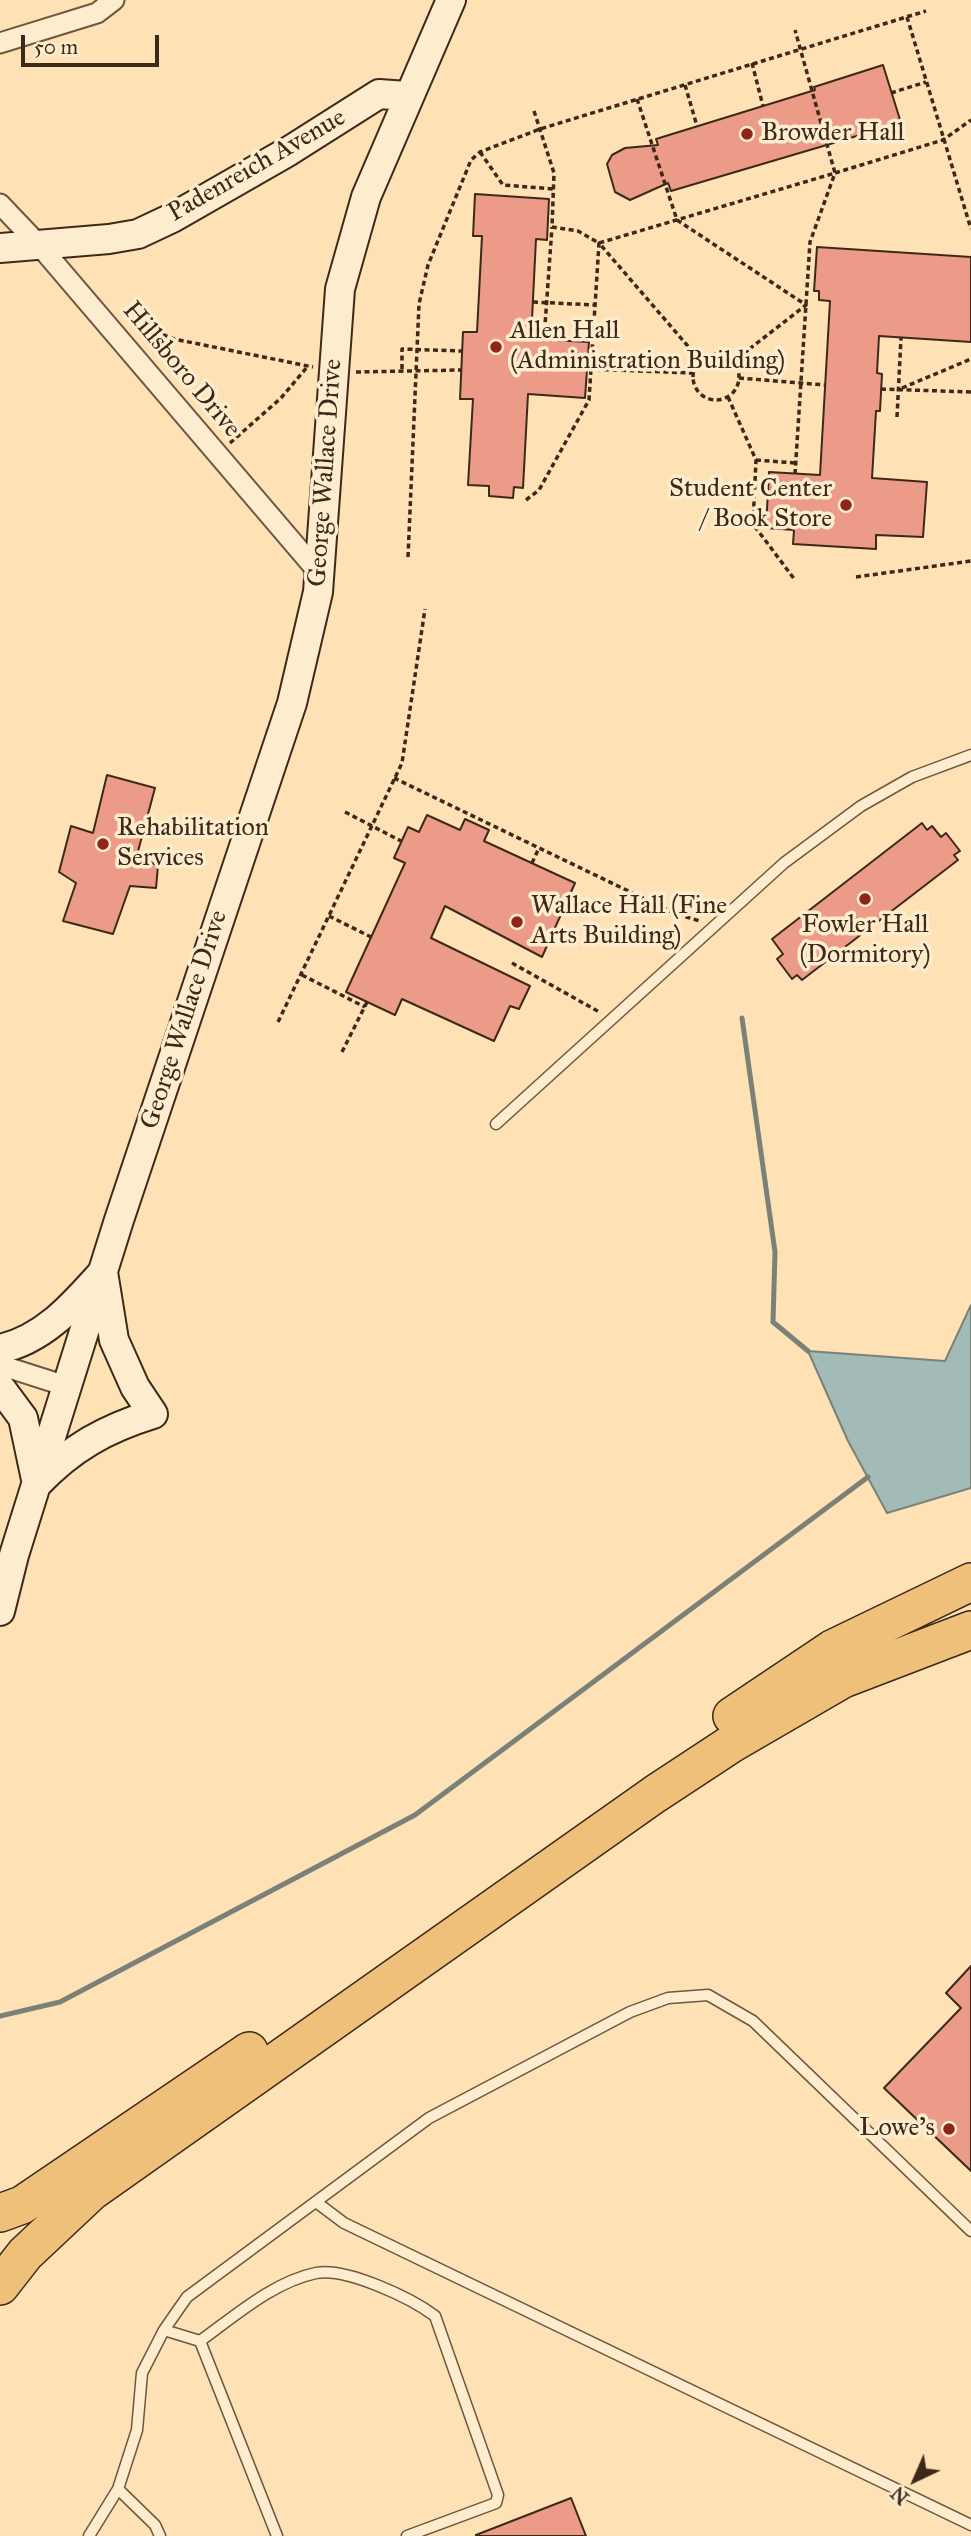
<!DOCTYPE html>
<style>
body{margin:0}
#map{position:relative;width:971px;height:2536px;overflow:hidden;background:#fee1b5;font-family:"IM FELL Great Primer",serif}
canvas{display:block}
.north{position:absolute;left:880px;top:2445px;width:70px;height:70px;-webkit-text-stroke:5px #feeccf;paint-order:stroke;rotate:224deg;font-size:19px;font-weight:700;line-height:28px;text-align:center;color:#3d2919}
.north::after{content:'';display:block;margin:auto;width:24px;height:32px;background:#3d2919;clip-path:polygon(50% 0,100% 100%,50% 72%,0 100%)}
.scale{position:absolute;left:21px;top:35px;width:138px;height:32px;box-sizing:border-box;border:4px solid #3d2919;border-top:0;padding-left:9px;font-size:21px;line-height:24px;white-space:nowrap;color:#3d2919;-webkit-text-stroke:5px #feeccf;paint-order:stroke}
</style>
<div id="map">
<canvas width="971" height="2536"></canvas>
<div class="north">N</div>
<div class="scale">50 m</div>
</div>
<script>
const ctx = document.querySelector('canvas').getContext('2d');
ctx.lineJoin = 'round';
function fill(path, color) { ctx.fillStyle = color; ctx.fill(path, 'evenodd'); }
function stroke(path, color, width, dash) { ctx.strokeStyle = color; ctx.lineWidth = width; ctx.lineCap = dash ? 'butt' : 'round'; ctx.setLineDash(dash || []); ctx.stroke(path); }
function write(font, color, halo, rows, align = 'center') {
  ctx.font = font + ' "IM FELL Great Primer",serif'; ctx.lineWidth = 7; ctx.setLineDash([]); ctx.textBaseline = 'middle'; ctx.strokeStyle = halo; ctx.fillStyle = color; for (const [text, x, y, turn = 0] of rows) {
    ctx.save(); ctx.translate(x, y); ctx.rotate((+turn || 0) * Math.PI / 180); ctx.textAlign = isNaN(turn) ? turn : align; if (halo) ctx.strokeText(text, 0, 0); ctx.fillText(text, 0, 0); ctx.restore();
  }
}
const water = new Path2D(`
 M971 1305V1488L887 1513 848 1441 808 1351 945 1361Z`);
fill(water, '#a3bbb7');
stroke(water, '#7a8178', 2);
stroke(new Path2D(`
 M742 1018 775 1252 773 1322 808 1351
 M0 2016 60 2002 415 1815 868 1477`), '#7a8178', 5);
const building = new Path2D(`
 M883 65 901 123 671 191 668 183 630 200 615 192 607 164 612 155 625 148 658 145 656 139 815 90 814 87Z
 M475 194 549 199 547 240 536 239 531 339 589 342 585 398 528 394 523 488 514 487 513 498 489 496V486L468 485 473 399H460L463 332H477L482 236H473Z
 M817 247 971 257V342L879 336 877 373 882 374 880 411H876L872 478 927 482 923 537 876 535V549L793 544 794 530 766 528 769 472 820 475 830 301 819 300V291H814Z
 M107 775 155 788 137 855 158 866 156 888 130 886 113 934 63 921 76 883 59 872 71 826 93 833Z
 M427 815 460 830 465 819 489 830 484 841 575 883 542 957 445 906 431 938 530 986 519 1009 510 1006 494 1041 402 999 395 1015 346 992 405 863 394 858 408 827 419 832Z
 M922 823 927 830 932 826 941 837 946 833 960 851 954 855 958 860 802 980 797 975 792 979 777 959 783 954 772 939Z
 M971 1966V2171L884 2088 961 2008 946 1993Z
 M571 2498 586 2536H476V2535Z`);
fill(building, '#eb9b87');
stroke(building, '#3d2919', 2);
const lane = new Path2D(`
 M496 1124 784 863 861 806 912 777 971 755
 M316 2202 344 2223 971 2525
 M164 2330 187 2297 429 2118 630 2012 668 1998 708 1995 753 2021 971 2231
 M200 2341 277 2536
 M118 2489 155 2525 160 2536
 M89 2536 118 2489 137 2430 142 2373 164 2330 200 2341C235 2316 273 2282 316 2273 346 2267 411 2298 435 2316L498 2495 496 2503 407 2536`);
const street = new Path2D(`
 M0 43 97 13 114 0
 M0 204 39 245 319 573
 M0 1365 69 1387`);
const secondary = new Path2D(`
 M0 248 109 239 138 234 172 218 289 151 379 94 407 96
 M0 1349C45 1339 74 1304 103 1272L114 1340 135 1387 153 1414C105 1429 71 1448 37 1484L23 1418 0 1387
 M0 1611 14 1555 119 1220 292 703 318 592 340 289 366 197 451 0`);
const highway = new Path2D(`
 M732 1716 832 1649 971 1582
 M0 2213 22 2205 249 2051
 M0 2286 25 2254 91 2192 655 1794 731 1744 843 1679 971 1630`);
stroke(lane, '#6d5740', 13);
stroke(street, '#6d5740', 23);
stroke(secondary, '#3d2919', 32);
stroke(highway, '#3d2919', 40);
stroke(new Path2D(`
 M907 17 971 229
 M752 63 763 106
 M685 85 697 126
 M891 93 926 82
 M637 99 677 220 806 305 734 361
 M534 111 554 173 552 227 578 231 599 243 835 173 795 30
 M480 152 503 185 554 189
 M533 302 595 305
 M131 322 174 339 313 367
 M544 339 552 227
 M693 377a23 23 0 1 1 46 0a23 23 0 1 1-46 0Z
 M402 369V349L462 351
 M587 369 692 373
 M356 372 461 370
 M739 378 825 385
 M902 388 971 359
 M881 389 971 392
 M728 397 756 460 753 524 795 580
 M897 417 901 338
 M230 443 281 398 308 366
 M756 460 796 463
 M795 474 810 242 835 173 943 140 971 120
 M526 500 539 490 589 400 599 243 699 359
 M408 557 419 304 428 265 471 160 480 152 540 129 926 11
 M856 577 971 561
 M394 778 676 914 700 921
 M345 812 401 841
 M532 863 539 848
 M329 916 371 937
 M512 963 601 1013
 M302 975 365 1007
 M278 1022 402 763 425 609
 M342 1052 367 1002`), '#3d2919', 3.5, [5, 3.5]);
stroke(lane, '#feeccf', 10);
stroke(street, '#feeccf', 19);
stroke(secondary, '#feeccf', 28);
stroke(highway, '#efc07a', 37);
for (const [x, y, r, color] of [
 [747,134,7,"#8f2418"],
 [496,347,7,"#8f2418"],
 [846,505,7,"#8f2418"],
 [103,844,7,"#8f2418"],
 [865,899,7,"#8f2418"],
 [517,922,7,"#8f2418"],
 [949,2129,7,"#8f2418"]
]) { const dot = new Path2D(); dot.arc(x, y, r, 0, 2 * Math.PI); ctx.fillStyle = color; ctx.fill(dot); stroke(dot, '#feeccf', 2.5); }
write('26px', '#3d2919', '#feeccf', [
 ["Browder Hall",761,134],
 ["Allen Hall",510,332],
 ["(Administration Building)",510,362],
 ["Student Center",832,490,"right"],
 ["/ Book Store",832,520,"right"],
 ["Rehabilitation",117,829],
 ["Services",117,859],
 ["Wallace Hall (Fine",531,907],
 ["Arts Building)",531,937],
 ["Fowler Hall",865,926,"center"],
 ["(Dormitory)",865,956,"center"],
 ["Lowe's",935,2129,"right"]
], 'left');
write('26px', '#3d2919', '#feeccf', [
 ["Padenreich Avenue",257,166,-30],
 ["Hillsboro Drive",181,370,50],
 ["George Wallace Drive",326,473,-86],
 ["George Wallace Drive",185,1020,-72]
]);
</script>
